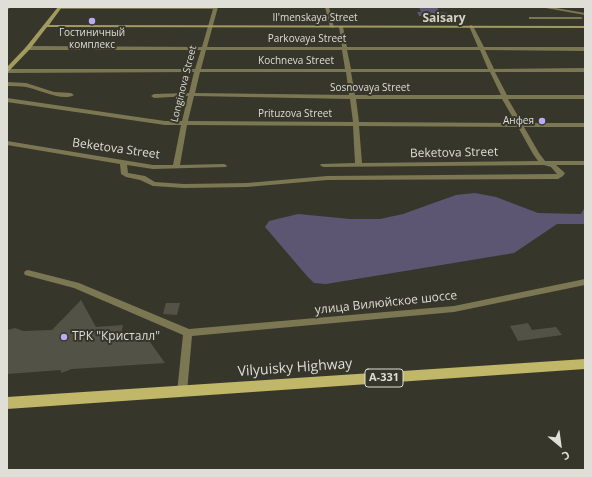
<!DOCTYPE html>
<meta charset="utf-8">
<style>
body{margin:0}
#map{position:relative;width:592px;height:477px;overflow:hidden;background:#37362b;font-family:"Open Sans",sans-serif}
canvas{display:block}
.frame{position:absolute;inset:0;border:8px solid #dfded7;pointer-events:none}
.north{position:absolute;left:540px;top:425px;width:40px;height:40px;-webkit-text-stroke:3px #37362b;paint-order:stroke;rotate:151deg;font-size:11px;font-weight:700;line-height:16px;text-align:center;color:#dfded7}
.north::after{content:'';display:block;margin:auto;width:14px;height:18px;background:#dfded7;clip-path:polygon(50% 0,100% 100%,50% 72%,0 100%)}
</style>
<div id="map">
<canvas width="592" height="477"></canvas>
<div class="frame"></div>
<div class="north">С</div>
</div>
<script>
const ctx = document.querySelector('canvas').getContext('2d');
ctx.lineJoin = 'round';
function fill(path, color) { ctx.fillStyle = color; ctx.fill(path, 'evenodd'); }
function stroke(path, color, width, dash) { ctx.strokeStyle = color; ctx.lineWidth = width; ctx.lineCap = dash ? 'butt' : 'round'; ctx.setLineDash(dash || []); ctx.stroke(path); }
function write(font, color, halo, rows, align = 'center') {
  ctx.font = font + ' "Open Sans",sans-serif'; ctx.lineWidth = 4; ctx.setLineDash([]); ctx.textBaseline = 'middle'; ctx.strokeStyle = halo; ctx.fillStyle = color; for (const [text, x, y, turn = 0] of rows) {
    ctx.save(); ctx.translate(x, y); ctx.rotate((+turn || 0) * Math.PI / 180); ctx.textAlign = isNaN(turn) ? turn : align; if (halo) ctx.strokeText(text, 0, 0); ctx.fillText(text, 0, 0); ctx.restore();
  }
}
fill(new Path2D(`
 M419 7H437L439 12 447 13 449 16H419L417 12H421Z
 M475 193 496 197 538 213 581 214 585 207V224H557L514 253 326 284 314 283 307 276 265 227 269 221 298 214 350 219H380L403 214 456 195Z`), '#5c5673');
fill(new Path2D(`
 M81 300 96 327 123 325 120 339 134 338 143 332 165 363 72 369 61 373V370L7 374V330L15 328 23 331 52 330Z
 M166 303H180L177 315 163 314Z
 M528 323 532 330 556 327 562 335 518 341 510 326Z`), '#535247');
fill(new Path2D(`
 M7 7H11L7 10Z
 M59 7H218L207 47H342L339 27 341 26 343 27 347 47H478L469 26 471 25 473 26 484 47H585V51L485 50 494 69 585 68V72H495L507 95H585V99H508L522 123H585V127H524L539 153 545 161H585V165H556L565 173 563 176 558 179 327 180 247 187 184 188 153 186 140 180 126 177 121 174 120 164 7 145V141L153 165H173L181 125H165L7 102V98L165 121H182L188 96 154 98 151 96 154 94 189 93 194 72 7 73V69H195L201 50H28L25 48 28 46 202 47 213 9H60L58 8ZM206 50H342L345 69H201ZM347 50H480L488 69H351ZM200 72H346L349 95 195 93ZM351 72H490L501 95H355ZM194 96 350 99 353 122 188 121ZM356 99H502L516 123 359 122ZM187 125 353 126 355 163 321 164 320 165 323 167 544 165 551 167 557 174 327 176 247 183 184 184 155 182 145 176 128 173 127 165 153 169 226 167 227 166 226 165 224 164 180 165ZM359 126 518 127 533 154 538 161 362 163Z
 M325 7H329L334 28 330 27Z
 M540 7H550L585 13V15Z
 M529 17H581L583 18 581 19H529Z
 M7 82 26 83 54 92 71 93 74 95C63 102 38 89 26 87 20 86 13 86 7 86Z
 M28 270 79 283 189 329 454 306 585 279V285L454 312 192 336 187 392 186 395 182 396 178 395 177 392 183 335 74 288 25 275 24 273 25 271Z`), '#7b7752');
fill(new Path2D(`
 M58 7H62L49 25 585 26V28L47 27 30 49 9 71 7 72V67L26 47Z`), '#a29b5f');
fill(new Path2D(`
 M585 359V369L7 409V397Z`), '#c0b768');
for (const [x, y, r, color] of [
 [92,21,4,"#bbaaf6"],
 [542,121,4,"#bbaaf6"],
 [64,337,4,"#bbaaf6"]
]) { const dot = new Path2D(); dot.arc(x, y, r, 0, 2 * Math.PI); ctx.fillStyle = color; ctx.fill(dot); stroke(dot, '#37362b', 1.5); }
write('10px', '#dfded7', '#37362b', [
 ["Il'menskaya Street",315,18],
 ["Parkovaya Street",307,39],
 ["Kochneva Street",296,61],
 ["Longinova Street",184,84,-76],
 ["Sosnovaya Street",370,88],
 ["Prituzova Street",295,114]
]);
write('10px', '#dfded7', '#37362b', [
 ["Гостиничный",92,33],
 ["комплекс",92,45],
 ["Анфея",534,121,"right"]
]);
for (const [x, y, w] of [
 [384,378,38]
]) { const box = new Path2D(); box.roundRect(x - w / 2, y - 9, w, 18, 3); ctx.fillStyle = '#37362b'; ctx.fill(box); stroke(box, '#dfded7', 1); }
write('bold 11px', '#dfded7', null, [
 ["А-331",384,378]
]);
write('bold 12px', '#d4d3c6', '#37362b', [
 ["Saisary",444,19]
]);
write('12px', '#dfded7', '#37362b', [
 ["Beketova Street",116,149,8],
 ["Beketova Street",454,153,-1],
 ["улица Вилюйское шоссе",386,303,-6]
]);
write('12px', '#dfded7', '#37362b', [
 ["ТРК \"Кристалл\"",72,337]
], 'left');
write('14px', '#dfded7', '#37362b', [
 ["Vilyuisky Highway",295,368,-4]
]);
</script>
